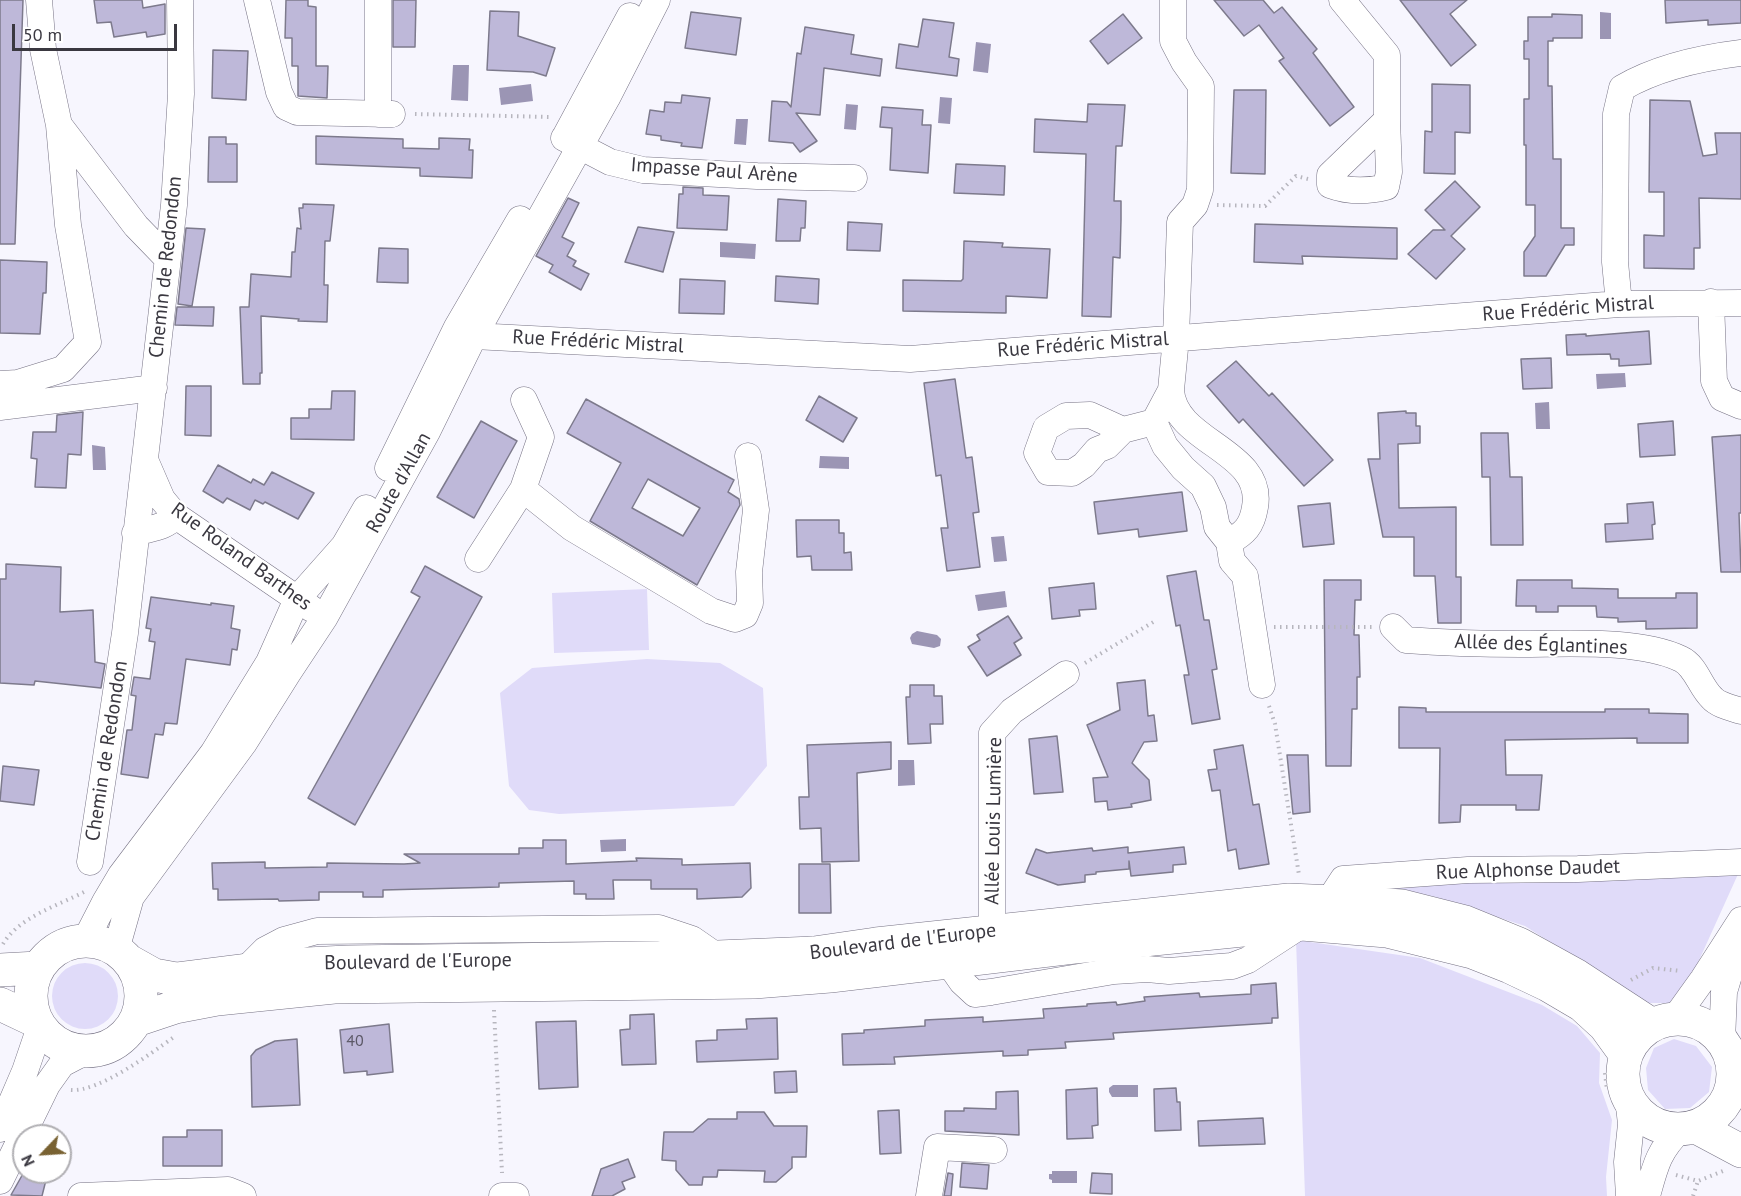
<!DOCTYPE html>
<meta charset="utf-8">
<style>
body{margin:0}
#map{position:relative;width:1741px;height:1196px;overflow:hidden;background:#f7f6fe;font-family:"PT Sans",sans-serif}
canvas{display:block}
.north{position:absolute;left:12px;top:1124px;width:60px;height:60px;box-sizing:border-box;background:#fff;border:2px solid #b0afb3;border-radius:50%;rotate:245deg;font-size:16px;font-weight:700;line-height:24px;text-align:center;color:#3a3840}
.north::after{content:'';display:block;margin:auto;width:21px;height:27px;background:#796232;clip-path:polygon(50% 0,100% 100%,50% 72%,0 100%)}
.scale{position:absolute;left:12px;top:24px;width:165px;height:27px;box-sizing:border-box;border:3px solid #3a3840;border-top:0;padding-left:8px;font-size:18px;line-height:21px;white-space:nowrap;color:#3a3840;-webkit-text-stroke:4px #fff;paint-order:stroke}
</style>
<div id="map">
<canvas width="1741" height="1196"></canvas>
<div class="north">N</div>
<div class="scale">50 m</div>
</div>
<script>
const ctx = document.querySelector('canvas').getContext('2d');
ctx.lineJoin = 'round';
function fill(path, color) { ctx.fillStyle = color; ctx.fill(path, 'evenodd'); }
function stroke(path, color, width, dash) { ctx.strokeStyle = color; ctx.lineWidth = width; ctx.lineCap = dash ? 'butt' : 'round'; ctx.setLineDash(dash || []); ctx.stroke(path); }
function write(font, color, halo, rows, align = 'center') {
  ctx.font = font + ' "PT Sans",sans-serif'; ctx.lineWidth = 4.5; ctx.setLineDash([]); ctx.textBaseline = 'middle'; ctx.strokeStyle = halo; ctx.fillStyle = color; for (const [text, x, y, turn = 0] of rows) {
    ctx.save(); ctx.translate(x, y); ctx.rotate((+turn || 0) * Math.PI / 180); ctx.textAlign = isNaN(turn) ? turn : align; if (halo) ctx.strokeText(text, 0, 0); ctx.fillText(text, 0, 0); ctx.restore();
  }
}
fill(new Path2D(`
 M647 589 649 650 554 653 552 593Z
 M647 659 720 663 763 688 767 766 734 806 559 814 529 810 509 786 500 693 532 668Z
 M1739 872 1691 978 1669 1003H1641L1600 974 1525 926 1432 896 1364 884Z
 M1296 940 1420 958 1542 1005 1577 1026 1600 1053 1599 1083 1612 1120 1606 1177 1607 1196H1305Z
 M52 996a33 33 0 1 1 66 0a33 33 0 1 1-66 0Z
 M1674 1039 1696 1046 1712 1067 1709 1092 1690 1108 1665 1109 1648 1090 1646 1068 1654 1048Z`), '#e0dbf9');
fill(new Path2D(`
 M1600 12 1611 13V39H1600Z
 M976 42 991 44 988 73 973 71Z
 M453 65H469L468 101 451 100Z
 M531 84 533 101 501 105 499 88Z
 M940 97 952 98 950 124 938 123Z
 M846 104 858 105 856 130 844 129Z
 M736 119H748L746 145 734 144Z
 M720 242 756 244 755 259 720 257Z
 M1625 373 1626 387 1597 389 1596 374Z
 M1549 402 1550 429H1536L1535 403Z
 M92 445 105 447 106 470H93Z
 M820 456 849 457V469L819 468Z
 M1004 536 1007 561 994 562 991 537Z
 M1005 591 1007 607 978 611 975 595Z
 M917 631 937 635 941 639 940 646 934 648 912 644 910 638 912 634Z
 M898 760H914L915 785 898 786Z
 M626 839V851L601 852 600 840Z
 M1113 1085H1138V1097H1112L1109 1092V1088Z
 M1052 1171H1077V1183H1052V1180L1049 1179V1174H1052Z`), '#9b95b4');
const building = new Path2D(`
 M0 0H23L15 244H0Z
 M94 0H142L143 8 165 4V34L147 37 146 32 114 37 111 22 97 23Z
 M286 0H308V6L316 7V66H328L327 98 298 96V66H292V38H285Z
 M393 0H416L415 47H393Z
 M1214 0H1263L1274 13 1282 7 1317 49 1313 53 1354 107 1330 126 1279 61 1284 58 1259 25 1244 36Z
 M1400 0H1467L1450 14 1476 45 1451 66Z
 M1665 0H1741V23L1708 25V20L1666 23Z
 M490 11 519 12 518 36 555 48 546 76 533 72 487 70Z
 M691 12 741 18 736 55 685 48Z
 M1123 14 1142 38 1108 64 1090 41Z
 M1552 14 1582 15V38H1553V41H1548V86H1552L1553 159H1561V228H1574V245H1565L1546 276H1524V252L1535 236V205H1526V145H1524V99H1529V59H1524V41H1528V17H1552Z
 M923 19 954 23 949 57 959 59 957 76 896 68 899 44 918 47Z
 M805 27 854 35 851 54 882 59 880 76 824 68 820 115 796 113 817 141 800 152 793 143 769 141 772 101 787 102 791 107 797 53 801 54Z
 M213 50 248 51 246 100 212 98Z
 M1432 84 1470 85V133L1455 132V174L1424 173 1425 131 1432 132Z
 M1234 90H1266L1265 174 1231 173Z
 M682 95 710 98 702 148 681 146 682 143 661 140V136L646 134 650 110 664 112 665 102 681 103Z
 M1650 100 1690 101 1703 156 1717 154 1715 133H1741V199L1699 198 1700 248H1694V269L1644 268V235L1664 236V192H1649Z
 M1088 104 1125 105 1122 146H1116L1114 201H1121V220L1120 258 1113 257 1111 317 1082 316 1086 154 1034 152 1035 119 1087 122Z
 M882 107 923 110 922 125H931L928 173 890 170 892 128 880 127Z
 M316 136 403 139V148L439 149V138L470 139 469 150H473L472 178 420 176V168L316 164Z
 M209 137H226V144H237V182H208Z
 M956 164 1005 166 1004 195 954 193Z
 M1455 181 1480 207 1451 236 1465 249 1436 279 1408 254 1433 230H1445L1425 210Z
 M683 187 703 188V195L729 196 727 230 677 228 679 194H683Z
 M568 198 579 203 562 237 574 243 567 256 576 261 573 266 589 274 581 290 549 272 553 265 536 256Z
 M778 199 806 201 805 228H801L800 241H776Z
 M303 204 334 205 330 241H325L324 285H328L327 322 298 321 299 319 261 316 262 373H260V384H243L240 307H249L251 274 291 277 292 252H295L297 228 301 229 299 208H303Z
 M848 222 882 224 880 251 847 250Z
 M1255 224 1397 228V259L1302 256 1303 264 1254 262Z
 M638 227 674 232 663 272 625 262Z
 M186 228 205 229 192 306 178 304Z
 M964 241 1003 243 1002 247 1050 249 1047 298 1006 296V313L903 311V280L961 281 963 279Z
 M379 248 408 249V283L377 282Z
 M0 260 47 262 46 293H43L40 334 0 333Z
 M776 276 819 279 818 304 775 301Z
 M680 279 725 281 724 314 679 313Z
 M177 307H214L213 326 175 325Z
 M1649 331 1651 364 1619 366V359H1611L1610 354 1567 355 1566 335 1586 334V336Z
 M1551 358 1552 388 1523 389 1521 359Z
 M1236 361 1269 396 1272 393 1333 460 1304 486 1243 419 1239 423 1207 386Z
 M955 379 966 458 972 457 979 512 973 513 980 567 947 571 941 528H948L941 475 936 476 924 383Z
 M186 386H211V436L185 435Z
 M332 391H355L354 440 291 439V418H309V409H331Z
 M819 396 857 418 843 442 806 420Z
 M586 399 734 480 728 492 739 499 740 505 697 585 590 521 621 463 567 433ZM648 479 700 508 683 536 632 508Z
 M1406 411V413H1416V426H1420V443L1398 444 1399 508 1456 507V577H1461V623H1438L1435 576H1414V537H1383L1368 459H1380L1378 413Z
 M83 412 81 455 68 454 66 488 35 487 37 459 31 458 33 432H56L57 415Z
 M481 421 517 441 474 518 437 497Z
 M1673 421 1675 455 1640 457 1638 424Z
 M1481 433H1508L1510 477H1522L1523 545H1491L1490 477H1482Z
 M1741 435V513H1739L1741 572H1721L1712 437Z
 M218 465 251 483 253 479 264 485 272 472 314 493 298 519 265 502 263 504 255 500 250 510 227 498 223 503 203 491Z
 M1182 492 1187 531 1139 537 1138 529 1098 534 1094 502Z
 M1653 502 1655 524 1652 525 1653 539 1606 542 1605 524 1628 523 1627 504Z
 M1330 503 1334 544 1303 547 1298 506Z
 M796 520H839V533H844V553L851 552 852 570H812L811 556 797 557Z
 M6 564 61 567 60 612 93 610 95 662 105 664 101 688 35 681 34 685 0 683V579H6Z
 M425 566 482 597 355 825 308 798 420 597 411 592Z
 M1196 571 1204 620H1209L1217 669 1212 670 1220 719 1192 724 1184 675H1189L1180 625 1176 626 1167 576Z
 M1324 580H1361V600H1355L1354 635H1359L1360 677H1357V709H1352L1351 766H1326Z
 M1517 580H1572V588L1618 589V598H1676V593H1697V628L1646 629V621L1618 622V618L1597 617 1596 606H1558V612H1536V606H1516Z
 M1094 583 1096 609 1079 610 1080 616 1052 619 1049 588Z
 M151 597 211 605V603L234 606 231 628 240 630 237 650 232 649 230 665 186 659 177 724 165 723 163 735 155 734 148 778 121 774 127 730H132L136 696 131 695 134 677 150 679 155 642 149 641 151 629 146 628Z
 M1008 616 1022 638 1014 643 1021 655 987 676 968 647 980 640 977 635Z
 M1145 680 1148 716 1154 715 1157 741 1144 742 1132 763 1149 780 1151 800 1131 804 1132 807 1108 810 1107 801 1095 802 1093 778 1108 777 1087 725 1120 710 1117 683Z
 M910 685H934V696H942L943 724H930L931 743 908 744 906 697H910Z
 M1399 707 1426 708V712H1605V709H1649V713L1688 714V743H1637V738L1505 740 1506 775H1542L1539 810H1516V805H1461L1460 822 1439 823 1440 748H1399Z
 M1057 736 1063 792 1034 794 1029 739Z
 M891 742V769L857 773 859 861 822 862 821 828 800 829 799 797H809L807 745Z
 M1243 745 1253 805 1259 804 1269 864 1239 869 1236 849 1228 851 1220 790 1212 791 1208 770 1217 769 1214 750Z
 M1287 755H1308L1310 812 1293 814Z
 M3 766 39 770 34 805 0 801Z
 M543 840H566V864L637 861 636 858 682 859V865L750 863 751 888 742 897 697 899V889H651V880H613L614 899H586V894H574V881L499 883V887L383 890V897H363V892H319V900L279 901 278 899 218 900V889H213L212 863 265 862V868L327 867V863L404 864 420 863 404 854H519V848H543Z
 M1128 847V853L1184 847 1186 864 1173 865V872L1131 876 1129 861V869L1096 872V874L1085 875V882L1058 885 1026 873 1036 849 1047 853 1092 848 1093 851Z
 M799 864H830L831 913H799Z
 M1276 983 1278 1018H1272V1023L1113 1033 1114 1039 1065 1042 1066 1048 1028 1050V1055L1003 1056V1051L894 1057 895 1064 843 1065 842 1034 864 1033V1030L925 1026V1020L983 1017V1022L1044 1018 1043 1009 1087 1006V1004L1116 1002 1117 1005 1145 1001 1144 997 1199 993 1200 997 1251 994V985Z
 M654 1014 656 1064 622 1065 620 1030 630 1029V1015Z
 M777 1018 778 1059 697 1062 696 1041 717 1040V1030L747 1029 746 1019Z
 M576 1021 578 1087 539 1089 536 1022Z
 M389 1024 393 1072 367 1075V1071L344 1073 340 1030Z
 M297 1039 300 1105 252 1107 251 1056 256 1050 275 1041Z
 M796 1071 797 1092 775 1093 774 1072Z
 M1097 1088 1098 1125 1092 1126 1093 1138 1067 1139 1066 1090Z
 M1176 1088 1177 1102H1180L1181 1130 1155 1131 1154 1089Z
 M1018 1091 1019 1135 945 1131V1111H964V1108L996 1109V1092Z
 M899 1110 901 1153 880 1154 878 1111Z
 M737 1112H764L774 1126H807L806 1157H792V1168L776 1182H764L765 1171 718 1170 717 1177H703L702 1185H689L676 1170V1161L662 1160 664 1132H693L708 1119H737Z
 M1263 1118 1265 1144 1199 1146 1198 1121Z
 M187 1130H222V1166H163V1137H187Z
 M628 1159 635 1177 622 1182 625 1189 612 1196H592L601 1169Z
 M962 1163 989 1165 987 1189 960 1187Z
 M24 1172H48L42 1196 11 1195Z
 M948 1173 953 1174 951 1196H944Z
 M1092 1173 1112 1174V1194L1090 1193Z`);
fill(building, '#beb8d9');
stroke(building, '#7d7a8c', 1.5);
const minor = new Path2D(`
 M39 0 43 49 59 125 136 226 167 258
 M257 0 279 92 286 107 297 112 392 114
 M1342 0 1387 55V120L1389 172 1386 187C1366 192 1349 192 1330 185V175L1387 120
 M378 114V0
 M566 135 630 16
 M564 138 610 162 643 170 757 176 854 178
 M1711 302 1714 381 1722 398 1741 406
 M1619 304 1615 262 1616 114 1622 88C1658 67 1700 58 1741 53
 M457 327 474 336 910 359 1619 304 1741 303
 M0 384 18 383 63 369 88 342 68 225 59 125
 M0 407 154 388
 M1154 422 1165 446 1183 468 1203 486 1213 507 1217 527 1229 542C1245 533 1252 526 1255 507 1265 450 1174 443 1171 390
 M1123 430 1107 446 1097 450 1084 465 1072 473 1048 472 1037 453 1046 428 1066 416 1090 415 1123 430 1154 422 1171 390 1176 338 1180 222 1195 205 1200 190 1201 86 1184 62 1173 41V0
 M146 462 162 499 176 516 312 609
 M388 468 457 327 520 219
 M523 489 572 528 711 611 735 619 745 615 750 603 749 572 756 510 748 456
 M135 533C151 528 165 528 176 516
 M1229 542 1232 561 1245 576 1262 685
 M478 559 523 489 541 437 524 400
 M1393 627 1406 640C1445 643 1483 644 1521 644 1567 644 1639 639 1681 659 1696 666 1700 687 1712 698 1718 705 1732 708 1741 711
 M90 862 125 633 174 205 181 94 180 0
 M1328 902 1343 879 1468 870 1578 869 1741 862
 M992 931V733L1012 711 1066 674
 M85 941 105 902 121 875 213 753 269 662 297 599 344 546 366 508
 M116 950 131 897 244 743 288 673 325 617 427 432 474 336 607 98 657 0
 M948 962 962 982 975 994 991 992 1114 971 1147 969 1169 971 1232 966 1248 960 1300 926
 M245 970 265 950 284 940 317 931 659 928 692 939 718 957
 M1675 1018 1703 979 1741 920
 M1722 1041 1724 992 1741 935
 M1628 1097 1631 1124 1627 1162 1629 1196
 M0 1129 25 1071 40 1027
 M0 1181 47 1085 62 1064 85 1052
 M81 1196 228 1190 243 1196
 M502 1196H516
 M929 1196 937 1147 994 1150
 M1647 1196C1655 1167 1658 1151 1680 1130`);
const major = new Path2D(`
 M31 996a55 55 0 1 1 110 0a55 55 0 1 1-110 0Z
 M129 961 154 975 176 979 287 965 347 962 718 957 814 953 876 944 1289 900 1357 903 1402 906 1465 922 1519 944 1577 976 1652 1025
 M0 970 38 968
 M0 1004 36 1021
 M1623 1074a55 55 0 1 1 110 0a55 55 0 1 1-110 0Z
 M136 1020 175 1007 217 999 334 987 754 982 830 976 1074 947 1302 924 1387 931 1472 952 1510 967 1548 985 1582 1005 1605 1026 1626 1055
 M1696 1127 1741 1151`);
stroke(minor, '#767284', 27);
stroke(major, '#767284', 34);
stroke(new Path2D(`
 M415 114 552 117
 M1217 205 1265 206 1296 176 1308 179
 M1274 627H1372
 M1085 663 1155 621
 M1269 706 1275 724 1299 875
 M45 943 65 932
 M3 944C19 917 57 906 84 892
 M1631 980 1653 968 1681 971
 M494 1010 502 1173
 M107 1057 129 1044
 M1605 1073 1607 1090
 M71 1090C99 1092 150 1054 174 1037
 M1676 1175 1698 1181 1723 1171
 M1693 1196 1698 1181`), '#b7b6be', 4, [1.5, 4.5]);
stroke(minor, '#fff', 26);
stroke(major, '#fff', 33);
write('16px', '#5b5866', null, [
 ["40",355,1041]
]);
write('20px', '#3a3840', '#fff', [
 ["Impasse Paul Arène",714,171,4],
 ["Chemin de Redondon",166,267,-84],
 ["Rue Frédéric Mistral",1568,309,-4],
 ["Rue Frédéric Mistral",598,342,3],
 ["Rue Frédéric Mistral",1083,345,-4],
 ["Route d'Allan",399,483,-61],
 ["Rue Roland Barthes",241,557,36],
 ["Allée des Églantines",1541,645,2],
 ["Chemin de Redondon",107,751,-81],
 ["Allée Louis Lumière",994,821,-89],
 ["Rue Alphonse Daudet",1528,870,-2],
 ["Boulevard de l'Europe",903,942,-7],
 ["Boulevard de l'Europe",418,962,-1]
]);
</script>
